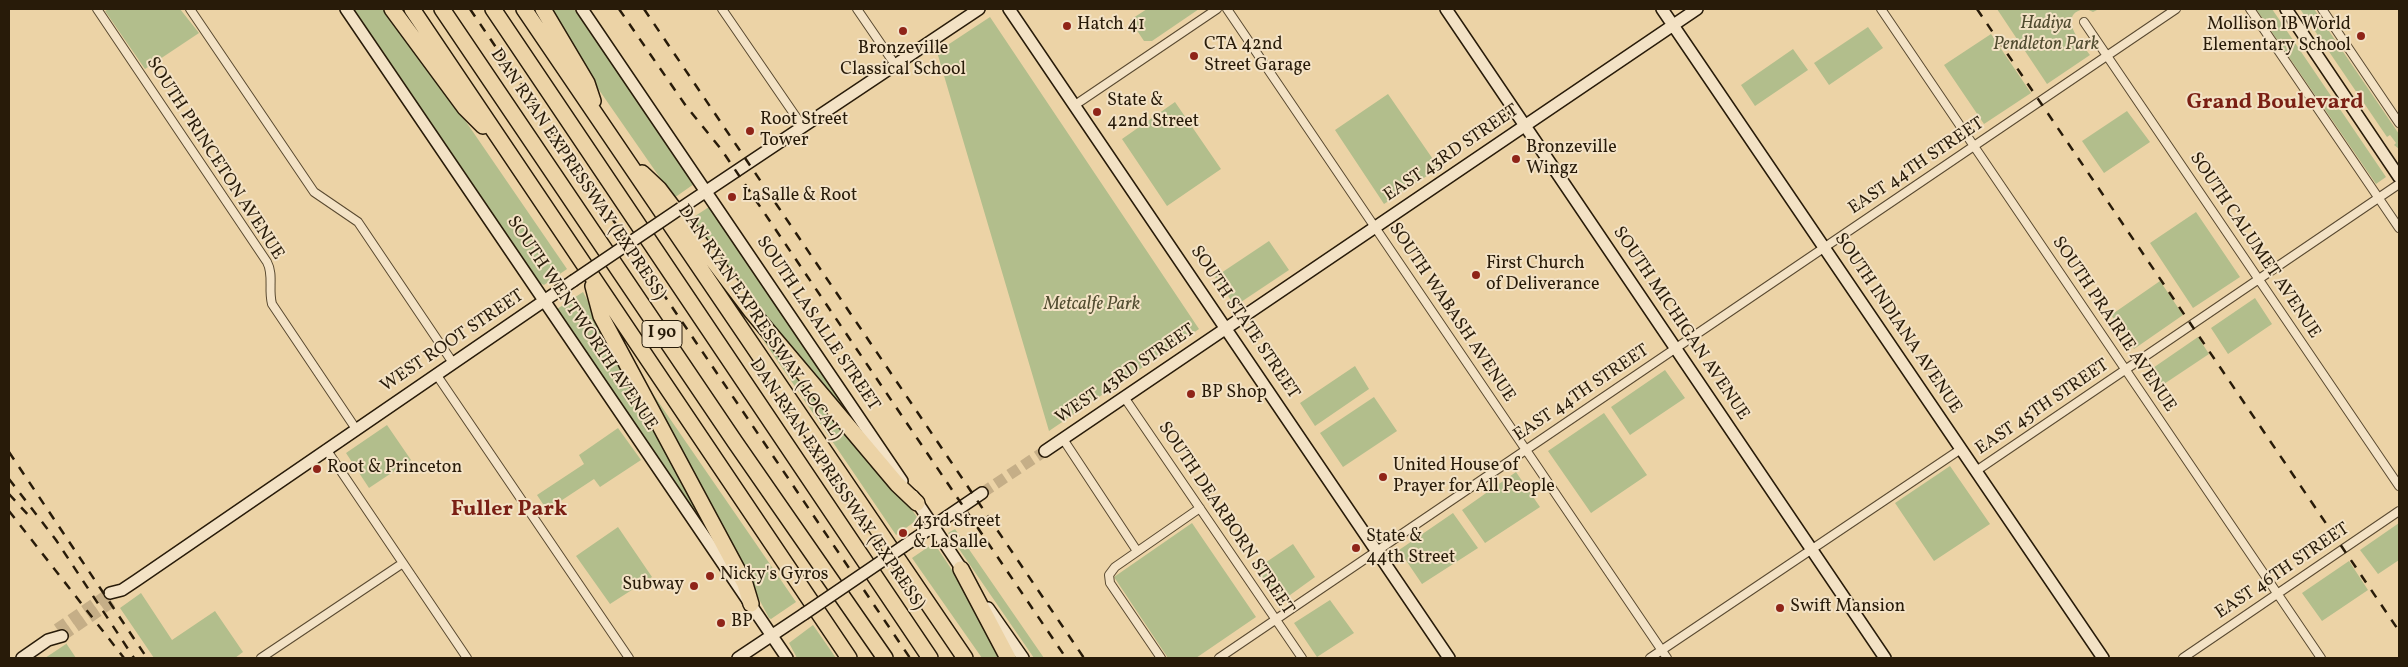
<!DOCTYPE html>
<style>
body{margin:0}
#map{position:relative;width:2408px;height:667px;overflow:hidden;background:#ecd3a6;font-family:Vollkorn,serif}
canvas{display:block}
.frame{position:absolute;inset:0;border:10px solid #281b09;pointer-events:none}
</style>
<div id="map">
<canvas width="2408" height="667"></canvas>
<div class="frame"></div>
</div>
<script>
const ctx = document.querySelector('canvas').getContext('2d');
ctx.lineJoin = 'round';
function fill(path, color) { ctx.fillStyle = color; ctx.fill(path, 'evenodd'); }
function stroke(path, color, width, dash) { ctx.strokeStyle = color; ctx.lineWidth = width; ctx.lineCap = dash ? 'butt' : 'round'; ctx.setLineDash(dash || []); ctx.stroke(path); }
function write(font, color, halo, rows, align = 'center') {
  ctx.font = font + ' Vollkorn,serif'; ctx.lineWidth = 4; ctx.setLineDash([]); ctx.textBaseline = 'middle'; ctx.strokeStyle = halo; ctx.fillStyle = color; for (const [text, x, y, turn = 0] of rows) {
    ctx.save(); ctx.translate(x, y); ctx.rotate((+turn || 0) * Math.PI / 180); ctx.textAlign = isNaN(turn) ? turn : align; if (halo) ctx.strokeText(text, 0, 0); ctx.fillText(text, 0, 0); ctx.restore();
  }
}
fill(new Path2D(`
 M109 9H180L199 33 145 69 105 11Z
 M354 9H384L423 59 567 269 544 285 540 283Z
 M550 9H574L694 184 674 198 597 87Z
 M1147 9H1199L1152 41H1144L1130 20Z
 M1997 9H2099L2093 12C2088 9 2084 8 2078 11 2060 20 2083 45 2090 55L2047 84Z
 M2256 9H2272L2386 177 2376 184Z
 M2300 9H2314L2399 134V149L2394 145 2396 143 2390 135 2387 137Z
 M990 17 1199 329 1049 431 937 52Z
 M1868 27 1883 48 1829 85 1814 63Z
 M1991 34 2031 93 1984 124 1944 65Z
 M1793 49 1808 70 1755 106 1741 85Z
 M1388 94 1439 168 1384 204 1335 130Z
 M1175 102 1221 169 1167 206 1122 139Z
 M2127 111 2150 142 2104 173 2082 141Z
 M709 207 865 437 740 288 689 220Z
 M2196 212 2240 277 2193 308 2150 243Z
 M1269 241 1289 270 1235 306 1215 277Z
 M2160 281 2183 315 2134 349 2111 315Z
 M583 292 707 525 705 527 557 309Z
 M2255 298 2272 324 2228 354 2211 328Z
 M755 324 912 510 917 517V520L896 535 753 325Z
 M2198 337 2209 354 2161 386 2150 370Z
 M1355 366 1369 389 1315 426 1300 403Z
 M1665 370 1685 398 1630 435 1611 407Z
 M644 381 796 602 771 619 769 618Z
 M1374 397 1397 431 1343 467 1320 433Z
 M1604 413 1647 475 1591 513 1548 451Z
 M387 425 411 460 369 488 346 453Z
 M618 428 641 460 600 487 594 479 547 510 537 495 584 464 579 455Z
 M1950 466 1990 524 1934 561 1895 503Z
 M1516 472 1540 507 1485 543 1462 510Z
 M1453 513 1478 548 1422 584 1399 550Z
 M1192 523 1256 617 1196 658H1168L1114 577Z
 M2399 523V560L2378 574 2360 550Z
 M618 527 652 577 610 604 576 556Z
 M955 529 1044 658H1034L948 533Z
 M934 543 956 576 1002 658H982L912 558Z
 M1293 544 1315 577 1279 603 1256 569Z
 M2349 561 2368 590 2322 621 2302 593Z
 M141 593 172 640 215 611 243 652 235 658H154L120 608Z
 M1330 600 1354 633 1317 657 1294 623Z
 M813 625 836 658H797L789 643Z
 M66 643 76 658H45L66 644Z`), '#b2be8c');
stroke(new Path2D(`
 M982 493 1045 451
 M57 629 110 593
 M62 636 115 600`), '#c5ae87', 11, [11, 5.5]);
const street = new Path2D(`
 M97 9 267 262C274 275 268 289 272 304L356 429
 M190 9 314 192 358 222 453 363
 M722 9 803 127
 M857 9 896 66
 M1227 9 1667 658
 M1881 9 2321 658
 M2250 9 2399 228
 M2322 9 2399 123
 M2084 22 2399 486
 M1075 105 1217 9
 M436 374 629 658
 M1124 397 1302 658
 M1063 439 1137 551
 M326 449 467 658
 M1976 471 2399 184
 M261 658 403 563
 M1161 658 1110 583 1109 575 1115 567 1200 508
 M1219 658 2176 9
 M1650 658 1961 449
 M2183 658 2399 511`);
const secondary = new Path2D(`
 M346 9 787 658
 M582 9 902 481
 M1009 9 1449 658
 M1446 9 1885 658
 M1662 9 2103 658
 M2286 9 2399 177
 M681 208 979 9
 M1045 451 1697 9
 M913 496 965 574
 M904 546 982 493
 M110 593 122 590 137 580 573 281
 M988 608 1023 658
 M22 658 48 640 62 636
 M738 658 804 614`);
const highway = new Path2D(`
 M392 9 465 108 483 126
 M412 9 849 658
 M442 9 735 442 885 658
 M493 9 930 658
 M524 9 965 658
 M543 9 587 83 593 101
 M642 173 659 189 752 312 897 484 917 503
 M593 286 601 316 745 584 751 604
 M961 569 1008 658`);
stroke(street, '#594930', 10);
stroke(secondary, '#281b09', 14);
stroke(highway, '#281b09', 18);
stroke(street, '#f3e2c5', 8);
stroke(secondary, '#f3e2c5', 11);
stroke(highway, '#ecd3a6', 15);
stroke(new Path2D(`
 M470 9 910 658
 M619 9 686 106 721 149 1066 658
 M644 9 1084 658
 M1977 9 2399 631
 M9 452 147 658
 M9 479 56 540 134 658
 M9 494 30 517
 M9 511 124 658`), '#281b09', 2.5, [9, 9]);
const secondaryBridge = new Path2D(`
 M573 281 681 208
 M804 614 904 546`);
stroke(secondaryBridge, '#281b09', 14, []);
stroke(secondaryBridge, '#f3e2c5', 11);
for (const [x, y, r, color] of [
 [1067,26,5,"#8f2418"],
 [903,31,5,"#8f2418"],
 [2361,36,5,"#8f2418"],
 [1194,56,5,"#8f2418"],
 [1097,112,5,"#8f2418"],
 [750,131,5,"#8f2418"],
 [1516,159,5,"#8f2418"],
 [732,197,5,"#8f2418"],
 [1476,275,5,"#8f2418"],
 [1191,394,5,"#8f2418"],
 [317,469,5,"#8f2418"],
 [1383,477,5,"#8f2418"],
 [903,533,5,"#8f2418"],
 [1356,548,5,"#8f2418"],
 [710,576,5,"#8f2418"],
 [694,586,5,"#8f2418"],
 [1780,608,5,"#8f2418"],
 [721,623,5,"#8f2418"]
]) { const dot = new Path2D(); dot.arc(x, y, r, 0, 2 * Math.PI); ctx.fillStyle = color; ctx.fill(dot); stroke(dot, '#f3e2c5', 2); }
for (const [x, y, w] of [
 [662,334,40]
]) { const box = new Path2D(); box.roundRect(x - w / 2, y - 13.5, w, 27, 4); ctx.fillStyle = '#f3e2c5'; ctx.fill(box); stroke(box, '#281b09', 1); }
write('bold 16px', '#281b09', null, [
 ["I 90",662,334]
]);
write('italic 18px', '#514c30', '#f3e2c5', [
 ["Hadiya",2046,25],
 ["Pendleton Park",2046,46],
 ["Metcalfe Park",1092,306]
]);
write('18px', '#281b09', '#f3e2c5', [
 ["Hatch 41",1077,26],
 ["Mollison IB World",2351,26,"right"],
 ["Elementary School",2351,47,"right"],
 ["CTA 42nd",1204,46],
 ["Street Garage",1204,67],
 ["Bronzeville",903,50,"center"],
 ["Classical School",903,71,"center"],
 ["State &",1107,102],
 ["42nd Street",1107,123],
 ["Root Street",760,121],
 ["Tower",760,142],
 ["Bronzeville",1526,149],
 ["Wingz",1526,170],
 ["LaSalle & Root",742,197],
 ["First Church",1486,265],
 ["of Deliverance",1486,286],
 ["BP Shop",1201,394],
 ["United House of",1393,467],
 ["Prayer for All People",1393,488],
 ["Root & Princeton",327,469],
 ["43rd Street",913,523],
 ["& LaSalle",913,544],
 ["State &",1366,538],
 ["44th Street",1366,559],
 ["Nicky's Gyros",720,576],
 ["Subway",684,586,"right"],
 ["Swift Mansion",1790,608],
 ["BP",731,623]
], 'left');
write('18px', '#281b09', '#f3e2c5', [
 ["EAST 43RD STREET",1452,154,-34],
 ["SOUTH PRINCETON AVENUE",214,159,57],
 ["EAST 44TH STREET",1917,167,-34],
 ["DAN RYAN EXPRESSWAY (EXPRESS)",577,175,56],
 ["SOUTH CALUMET AVENUE",2254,246,56],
 ["SOUTH WABASH AVENUE",1451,313,56],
 ["DAN RYAN EXPRESSWAY (LOCAL)",759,323,56],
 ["SOUTH STATE STREET",1244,323,56],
 ["SOUTH WENTWORTH AVENUE",581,324,56],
 ["SOUTH LASALLE STREET",817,324,56],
 ["SOUTH MICHIGAN AVENUE",1680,324,56],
 ["SOUTH INDIANA AVENUE",1897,324,56],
 ["SOUTH PRAIRIE AVENUE",2113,325,56],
 ["WEST ROOT STREET",453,342,-34],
 ["WEST 43RD STREET",1126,375,-34],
 ["EAST 44TH STREET",1582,394,-34],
 ["EAST 45TH STREET",2043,408,-34],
 ["DAN RYAN EXPRESSWAY (EXPRESS)",836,485,56],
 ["SOUTH DEARBORN STREET",1225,519,56],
 ["EAST 46TH STREET",2283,572,-34]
]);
write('bold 22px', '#7a1f14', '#f3e2c5', [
 ["Grand Boulevard",2275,104],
 ["Fuller Park",509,511]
]);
</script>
